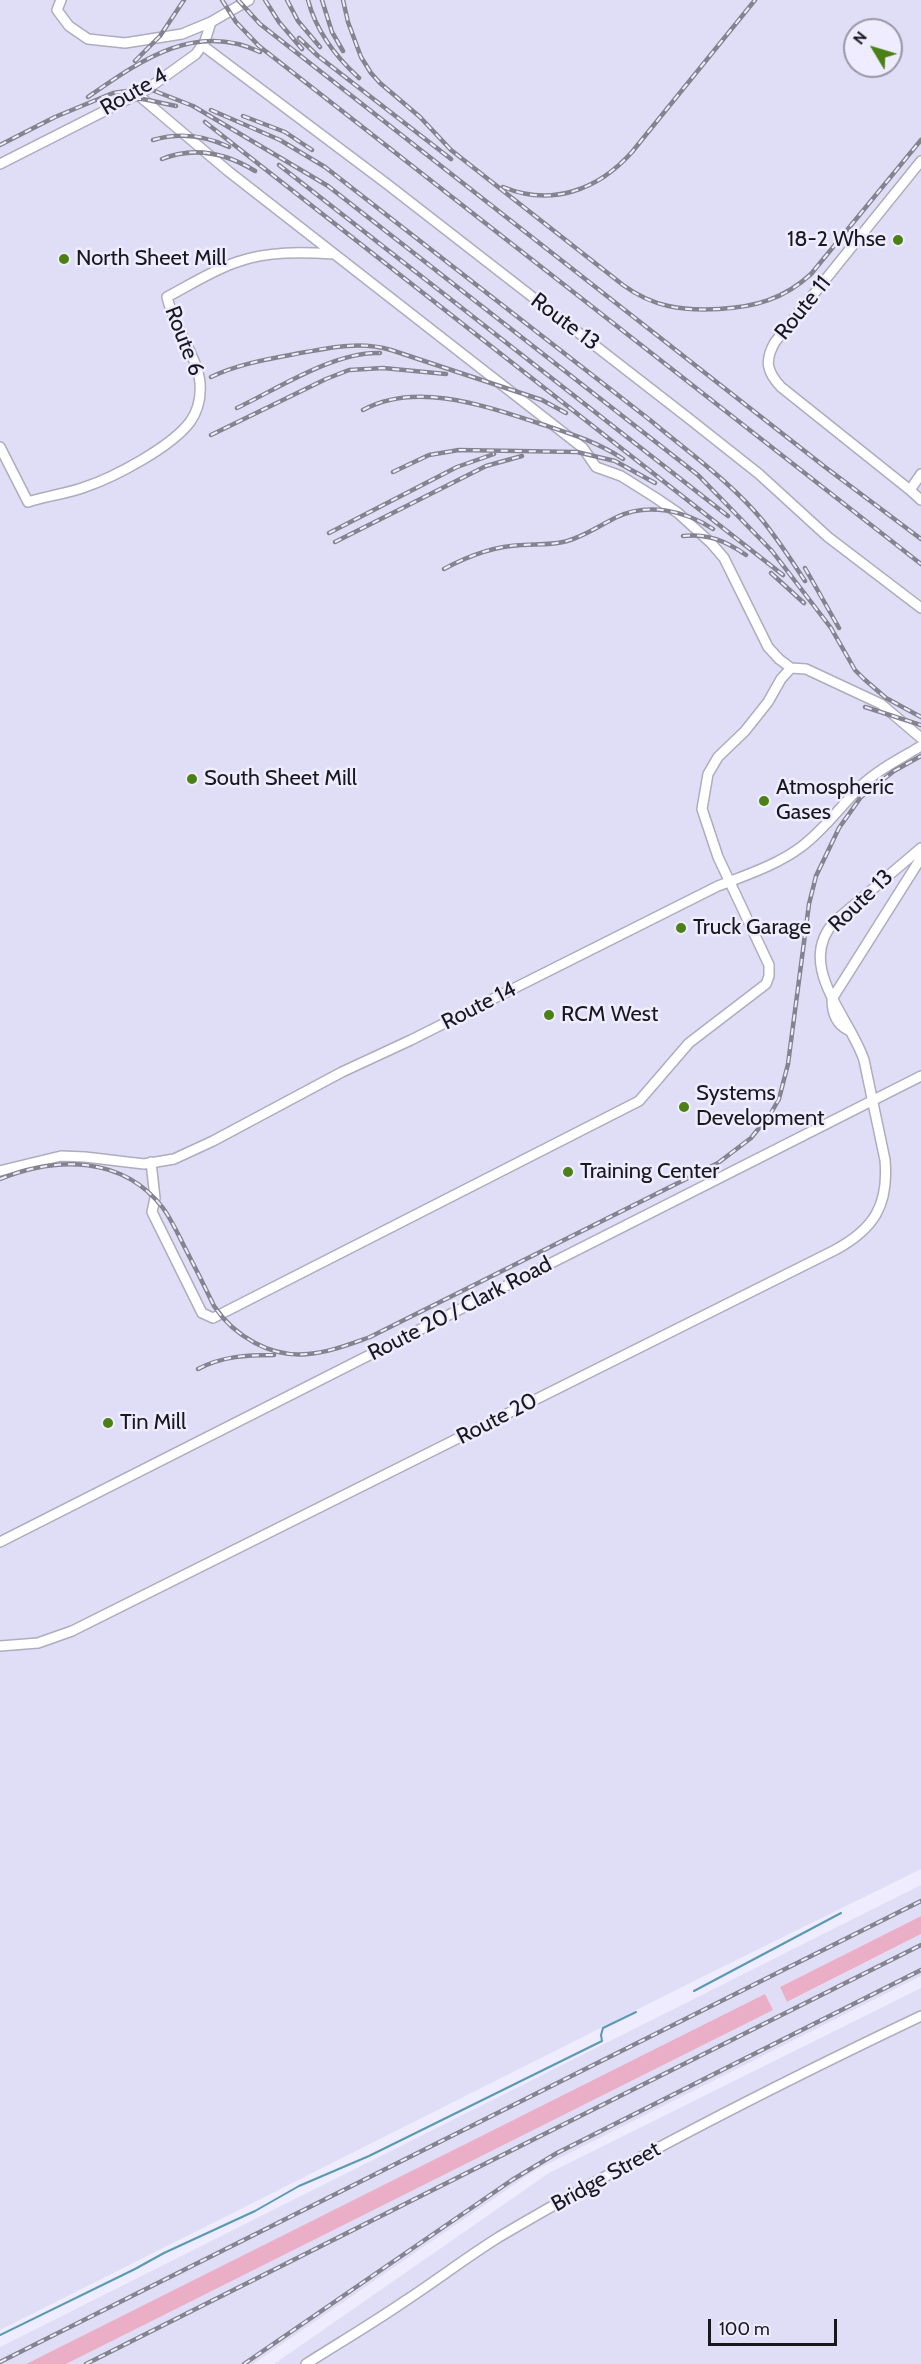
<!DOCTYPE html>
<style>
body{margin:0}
#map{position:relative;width:921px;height:2364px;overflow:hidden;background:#eeecfe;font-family:Cabin,sans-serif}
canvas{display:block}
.north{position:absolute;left:843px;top:18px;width:60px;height:60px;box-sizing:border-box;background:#eeecfe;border:2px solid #9997a4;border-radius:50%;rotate:308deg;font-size:16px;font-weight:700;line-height:24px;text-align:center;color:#19181e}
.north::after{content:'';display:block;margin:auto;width:21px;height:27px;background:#4b8016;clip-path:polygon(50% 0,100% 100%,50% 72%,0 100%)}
.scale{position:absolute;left:708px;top:2319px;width:129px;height:27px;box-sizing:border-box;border:3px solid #19181e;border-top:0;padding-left:8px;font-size:18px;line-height:21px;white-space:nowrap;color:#19181e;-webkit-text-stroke:4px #eeecfe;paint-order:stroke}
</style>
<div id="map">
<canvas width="921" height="2364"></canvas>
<div class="north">N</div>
<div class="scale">100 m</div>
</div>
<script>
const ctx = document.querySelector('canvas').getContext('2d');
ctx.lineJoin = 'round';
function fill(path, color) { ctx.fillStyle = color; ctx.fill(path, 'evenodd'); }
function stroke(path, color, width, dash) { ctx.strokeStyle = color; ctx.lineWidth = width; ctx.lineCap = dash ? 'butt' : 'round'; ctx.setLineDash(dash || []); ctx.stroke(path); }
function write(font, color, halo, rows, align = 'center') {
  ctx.font = font + ' Cabin,sans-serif'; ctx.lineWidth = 5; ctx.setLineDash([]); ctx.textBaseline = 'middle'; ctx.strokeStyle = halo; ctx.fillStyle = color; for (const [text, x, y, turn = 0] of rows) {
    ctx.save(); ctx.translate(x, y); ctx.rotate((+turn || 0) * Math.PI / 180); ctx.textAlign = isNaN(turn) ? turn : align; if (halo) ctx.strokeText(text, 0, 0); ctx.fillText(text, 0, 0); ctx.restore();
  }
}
fill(new Path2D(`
 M0 0H921V1869L700 1978 0 2330ZM855 30H891V66H855Z
 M921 1885V1916L780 1987 788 2002 921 1934V1976L534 2171 253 2364H66L772 2010 765 1995 26 2364H0V2347Z
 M921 1988V2364H274L549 2173Z`), '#e0def7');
fill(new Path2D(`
 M921 1916V1934L787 2002 780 1987Z
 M765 1994 773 2010 66 2364H26Z`), '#eaafc7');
stroke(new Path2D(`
 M694 1991 841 1913
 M0 2335 135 2269 164 2253 255 2211 299 2186 369 2156 602 2041 601 2035 603 2028 636 2012`), '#5a99b3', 2);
const street = new Path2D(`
 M61 0 57 10 69 26 88 39 125 43 182 34 211 22
 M202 45 387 184 687 417 759 474 828 537 921 608
 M137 94 228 171 583 448 596 467 621 476 656 498 678 513 711 543 724 558 768 647 779 659 791 668
 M0 164 146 90 196 54 205 41 211 22 249 0
 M0 447 28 502C46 496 66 494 85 487 115 477 171 447 190 422 198 411 201 396 200 383 198 358 173 325 167 297 190 285 213 270 237 262 268 251 302 252 334 254
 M921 474 910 490 921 500
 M910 490 781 387C767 372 764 361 775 342L921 161
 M848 1030C836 1024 832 1012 832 999L921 858
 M151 1162 155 1198 152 1212 202 1313 213 1318 639 1101 689 1043 766 984 769 976V965L718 857 702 809 708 774 718 757 745 731 768 702 781 679 791 668 806 669 881 704 921 738
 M0 1171 61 1156 85 1157 144 1164 174 1159 213 1141 342 1072 411 1040 718 886C746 875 777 865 801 847 824 830 840 807 860 787 877 770 900 759 921 746
 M0 1542 921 1076
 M0 1646 38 1643 72 1631 835 1250C874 1229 889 1205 885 1160L864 1060C850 1017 794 965 835 921L921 848
 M306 2364C339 2343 373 2323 405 2301 437 2280 467 2257 499 2237 636 2156 778 2084 921 2016`);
stroke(street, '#aeacbd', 12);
stroke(street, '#fff', 9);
const rail = new Path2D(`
 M222 0 236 22 259 46 921 564
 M238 0 260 24 825 467 921 539
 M265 0 279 22 302 49
 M287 0 298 21 320 47
 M308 0C316 31 336 57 359 78
 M322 0 332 32 343 51
 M343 0 348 22 361 57 371 73 380 83 420 117 451 150 623 285C653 307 682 311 719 309 755 307 784 299 811 274L921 140
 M299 38 318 56 451 159
 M135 61 160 36 184 0
 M88 97C140 61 195 21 260 52
 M120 99H143L176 106
 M211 110 280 140 325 167 650 420C688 452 731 482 763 521 778 540 792 561 805 581
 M243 116 285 132 312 150
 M205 122 783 575
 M153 140C180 132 204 135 229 147
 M0 145 55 117 113 93 141 89 152 90 193 106 328 186 698 475 772 551 831 628 855 670 864 679 886 698 921 717
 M162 159C195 146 226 153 255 171
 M279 165 728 516
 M503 187C552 207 598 190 632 152L755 0
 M211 377C236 365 263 360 290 355 324 349 357 340 391 350L542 400 566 413
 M237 408C277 389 335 351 380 353
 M363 410C416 381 485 406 538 423 568 433 596 441 623 459
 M211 435 326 379 349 370 383 368 446 374
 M393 472 429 455 459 450 577 452 615 461 655 483
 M329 533 457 467 494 454
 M683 536C707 533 726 541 746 555
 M335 542 486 466 522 456
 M805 568 839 628
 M444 569C468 556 494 546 522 545 536 544 549 545 563 542 582 538 600 525 617 517 648 502 686 511 713 529
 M771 573 804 603
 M865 707 921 725
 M0 1179C57 1156 123 1156 163 1208 171 1219 177 1232 183 1244 194 1265 204 1285 214 1306 234 1336 271 1358 308 1354 330 1352 350 1344 370 1337L718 1163 751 1138 771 1113 779 1099 788 1064 809 904 816 876 839 828 861 797 894 771 921 756
 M198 1369C223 1356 247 1355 274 1355
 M0 2362 921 1901
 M86 2364 921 1945
 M244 2364 512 2180 557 2153 921 1970`);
stroke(rail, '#85838f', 4.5);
stroke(rail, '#eeecfe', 2, [7]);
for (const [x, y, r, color] of [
 [898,240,6,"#4b8016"],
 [64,259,6,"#4b8016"],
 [192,779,6,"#4b8016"],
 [764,801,6,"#4b8016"],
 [681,928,6,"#4b8016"],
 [549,1015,6,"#4b8016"],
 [684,1107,6,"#4b8016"],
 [568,1172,6,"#4b8016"],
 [108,1423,6,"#4b8016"]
]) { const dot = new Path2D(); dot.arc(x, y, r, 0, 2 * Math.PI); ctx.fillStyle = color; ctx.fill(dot); stroke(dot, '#eeecfe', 2); }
write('22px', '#19181e', '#eeecfe', [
 ["Route 4",134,92,-30],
 ["Route 11",803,308,-51],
 ["Route 13",565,322,37],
 ["Route 6",184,341,69],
 ["Route 13",861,901,-44],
 ["Route 14",479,1006,-27],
 ["Route 20 / Clark Road",460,1309,-27],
 ["Route 20",497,1419,-27],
 ["Bridge Street",606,2177,-29]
]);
write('22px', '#19181e', '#eeecfe', [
 ["18-2 Whse",886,240,"right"],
 ["North Sheet Mill",76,259],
 ["South Sheet Mill",204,779],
 ["Atmospheric",776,788],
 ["Gases",776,813],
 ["Truck Garage",693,928],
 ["RCM West",561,1015],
 ["Systems",696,1094],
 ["Development",696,1119],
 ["Training Center",580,1172],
 ["Tin Mill",120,1423]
], 'left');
</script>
